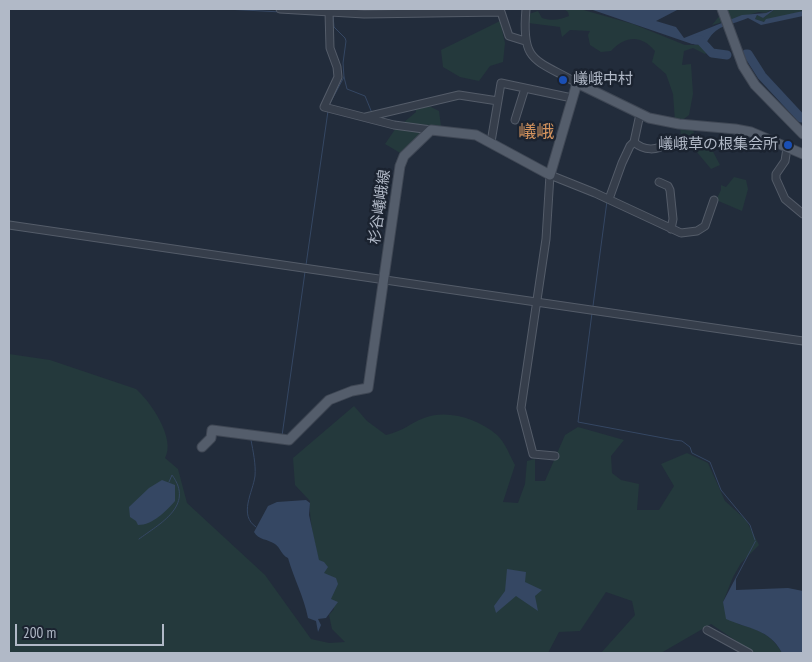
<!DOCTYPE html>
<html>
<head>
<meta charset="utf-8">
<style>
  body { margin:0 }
  #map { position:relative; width:812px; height:662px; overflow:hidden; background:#222c3b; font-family:"PT Sans Narrow",sans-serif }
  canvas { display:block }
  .frame { position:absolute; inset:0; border:10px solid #b1b9c7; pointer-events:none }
  .scale { position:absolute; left:15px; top:624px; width:149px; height:22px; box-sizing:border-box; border:2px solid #b1b9c7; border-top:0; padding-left:6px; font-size:15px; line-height:18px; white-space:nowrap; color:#b1b9c7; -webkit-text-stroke:4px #1b2330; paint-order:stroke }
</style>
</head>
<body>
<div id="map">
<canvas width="812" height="662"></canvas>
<div class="frame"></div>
<div class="scale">200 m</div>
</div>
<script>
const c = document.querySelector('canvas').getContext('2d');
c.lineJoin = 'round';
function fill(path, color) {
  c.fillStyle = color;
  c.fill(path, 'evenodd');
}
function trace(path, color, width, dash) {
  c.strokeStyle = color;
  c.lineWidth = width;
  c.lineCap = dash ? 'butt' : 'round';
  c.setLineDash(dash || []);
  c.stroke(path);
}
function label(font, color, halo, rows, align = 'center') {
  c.font = font + ' "PT Sans Narrow","Noto Sans JP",sans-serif';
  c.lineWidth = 5;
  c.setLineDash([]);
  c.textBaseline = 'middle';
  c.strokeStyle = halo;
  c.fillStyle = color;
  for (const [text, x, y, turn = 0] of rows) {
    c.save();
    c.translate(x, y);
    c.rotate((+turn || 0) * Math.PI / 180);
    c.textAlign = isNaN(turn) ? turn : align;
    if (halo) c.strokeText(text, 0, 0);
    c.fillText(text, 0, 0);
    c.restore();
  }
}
const green = new Path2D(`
  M564 9H580L633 24 685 45H709L712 50 705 54 693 48 684 51 682 65 691 64 693 94 689 115 680 122 675 121 673 94 666 74 652 62 655 51C641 34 625 36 611 51L601 52 590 45 588 35 590 31 570 30 562 37 560 27 528 23 529 14 538 11 542 18C551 21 560 20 569 16L568 12Z
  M725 9H772L766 13 759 12 712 25Z
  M775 9H803V11L764 22 755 19 757 15 763 18Z
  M500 21 505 43 503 62 490 66 479 81 460 77 443 67 441 50Z
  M427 105 439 111 441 126 403 123 416 112 415 107Z
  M680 127H692L696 139 708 142 720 165 711 169 696 151 682 148Z
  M396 128 425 132 402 154 385 144Z
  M734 177 746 180 748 189 742 211 716 200 721 190V185L726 187Z
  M9 354 50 360 136 389C151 402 176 439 165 458L178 469 187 503 265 575 311 639 329 643 345 642 332 629 329 615 334 609C324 581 308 529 310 501L295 485 293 458 354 406 367 421 386 435C404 431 410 423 424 418 448 409 478 419 497 435 505 442 510 456 515 465L503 502 518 503 525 484 527 461 535 459V481H545L565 435 578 427 624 440 611 456 612 473 621 480 639 484 637 510H659L674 486 661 464 687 453 708 463 725 501 746 520 759 545 741 563 733 577 723 602 738 624C758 629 772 635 782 653H754L711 624 661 653H601L635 615 632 601 606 592 580 631 559 632 548 653H9Z`);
const water = new Path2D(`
  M590 9H679L656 21 676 27 684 38 742 15 766 13 775 9 763 18 757 15 755 19 764 22 766 19 803 11V16L761 25 748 18C727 27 717 23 705 45L692 44Z
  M162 480 175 485V501C166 511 153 525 138 525L136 521 130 517 129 507 149 488Z
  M306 500 310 503 309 515 319 560 324 562 328 567 324 573 336 578 338 584 331 599 338 602 326 618 318 619 321 625 318 632 316 621 308 618C304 597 294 579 288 558 281 555 281 548 275 544 268 539 258 540 254 532L268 506 277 502Z
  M755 541H756L736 579V590L788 588 803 591V653H782C770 629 748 629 726 619L723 602Z
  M507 569 526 572 525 582 542 590 535 596 538 611 516 596 496 613 494 606 505 591Z`);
const stream = new Path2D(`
  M225 9 281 12
  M344 77 347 89 365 96 372 113
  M329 105 344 77 343 63 346 41 345 38 334 27 333 15
  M459 129 473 130
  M306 265 328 111
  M593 306 607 201
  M592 313 578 422 674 440 682 441 690 447 692 453 710 462 721 490 750 525 755 540
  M282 436 305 272
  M251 440C253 451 256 464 255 476 253 492 238 515 256 527
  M139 539C159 524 195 506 172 475L169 482`);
const river = new Path2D(`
  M696 40H700L712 53 727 55
  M746 54H748L762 76 801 118`);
const minor = new Path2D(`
  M280 9 364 14 501 12 509 36 525 41
  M526 9C521 63 535 59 577 83
  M329 12 330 48 337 67 338 77 324 107 394 125 431 130
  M366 117 459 95 498 101
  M515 120 525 88
  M491 142 501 83 572 98
  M634 142C644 151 657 151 667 143
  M787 148 785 161 776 174V179L785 199 803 214
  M659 182 668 186 670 190 673 219 671 229
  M609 199 622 163 630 146 634 142 640 114
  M9 225 803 341
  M555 456 533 454 521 408 546 239 550 175 595 193 681 233 697 231 705 226 714 200
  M707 630 749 653`);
const major = new Path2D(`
  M722 9 743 66 755 85 803 134
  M202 447 211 438 212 430 289 440 329 400 352 391 368 388 400 166 404 156 431 130 476 135 550 175 577 83 649 118 679 124 735 129 751 132 803 154`);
const markers = [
  [563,80,5,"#1a4fb4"],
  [788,145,5,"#1a4fb4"]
];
const poiNames = [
  ["嶬峨中村",573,80],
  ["嶬峨草の根集会所",778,145,"right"]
];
const streetNames = [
  ["杉谷嶬峨線",380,207,-82]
];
const quarterNames = [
  ["嶬峨",536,133]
];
fill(green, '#24393c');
fill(water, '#354763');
trace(stream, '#354763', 1);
trace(river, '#354763', 9);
trace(minor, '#545c69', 9);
trace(major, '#3f4754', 11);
trace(minor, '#363e4b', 7);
trace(major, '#545d6b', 9);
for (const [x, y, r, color] of markers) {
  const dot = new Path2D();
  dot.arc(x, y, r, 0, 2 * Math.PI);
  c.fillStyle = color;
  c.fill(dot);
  trace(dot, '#1b2330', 2);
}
label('15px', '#b1b9c7', '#1b2330', poiNames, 'left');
label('15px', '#b1b9c7', '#1b2330', streetNames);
label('18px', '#d5945e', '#1b2330', quarterNames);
</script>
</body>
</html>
